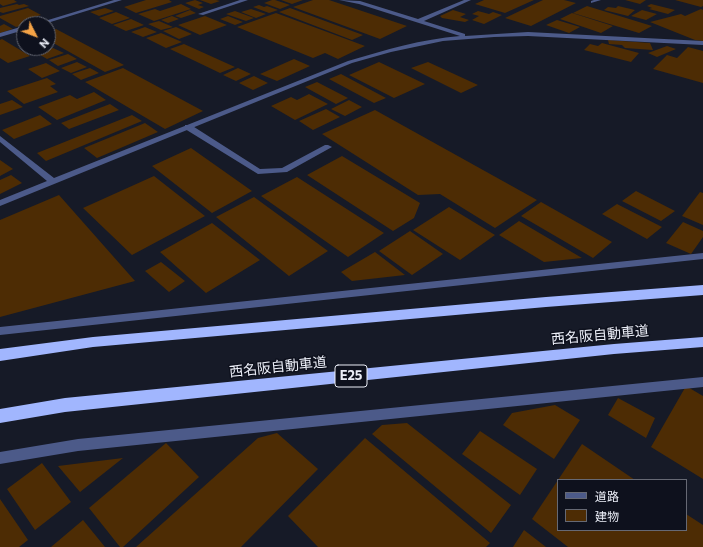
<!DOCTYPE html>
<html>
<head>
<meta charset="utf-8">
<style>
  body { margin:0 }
  #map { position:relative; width:703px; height:547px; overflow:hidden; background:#161a27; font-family:Commissioner,"Noto Sans JP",sans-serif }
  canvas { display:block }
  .legend { position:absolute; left:557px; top:479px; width:130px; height:52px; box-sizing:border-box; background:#0e111d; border:1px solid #666974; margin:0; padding:5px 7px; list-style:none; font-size:12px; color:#ebeef7 }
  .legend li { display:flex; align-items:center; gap:8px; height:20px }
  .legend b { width:20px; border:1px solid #666974 }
  .north { position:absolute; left:16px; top:16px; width:40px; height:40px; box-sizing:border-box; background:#0e111d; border:1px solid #666974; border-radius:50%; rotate:132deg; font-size:11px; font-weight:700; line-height:16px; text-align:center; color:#ebeef7 }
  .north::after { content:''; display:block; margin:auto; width:14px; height:18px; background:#f5a346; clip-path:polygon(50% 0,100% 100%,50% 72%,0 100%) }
</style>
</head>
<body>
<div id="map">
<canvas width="703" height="547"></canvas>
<ul class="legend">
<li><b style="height:5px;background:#4c5a89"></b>道路</li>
<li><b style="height:11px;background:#4d2c04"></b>建物</li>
</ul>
<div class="north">N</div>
</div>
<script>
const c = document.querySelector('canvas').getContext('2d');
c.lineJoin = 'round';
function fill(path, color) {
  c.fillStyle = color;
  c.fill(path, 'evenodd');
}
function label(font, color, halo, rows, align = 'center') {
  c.font = font + ' Commissioner,"Noto Sans JP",sans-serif';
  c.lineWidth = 3;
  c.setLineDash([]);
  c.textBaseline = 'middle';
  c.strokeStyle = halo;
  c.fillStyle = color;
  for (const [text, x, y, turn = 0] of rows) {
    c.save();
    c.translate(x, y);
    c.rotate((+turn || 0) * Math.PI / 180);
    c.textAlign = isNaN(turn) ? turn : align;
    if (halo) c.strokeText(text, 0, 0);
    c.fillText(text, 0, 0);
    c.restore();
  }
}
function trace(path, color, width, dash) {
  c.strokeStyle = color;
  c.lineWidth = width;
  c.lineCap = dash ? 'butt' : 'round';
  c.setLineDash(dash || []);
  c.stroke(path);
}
const building = new Path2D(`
  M0 0H14L17 2 3 6 0 4Z
  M146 0H169L172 2 136 13 124 7Z
  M195 0 203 3 198 5 204 7 199 9 185 3Z
  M200 0H216L220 1 211 4Z
  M272 0H275L290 5 280 9 264 3Z
  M281 0H303L292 4Z
  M313 0H329L407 26 380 39 293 7Z
  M484 0H534L505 13 475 4Z
  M543 0H564L576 3 531 26 505 18Z
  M625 0H646L640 4Z
  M675 0H703V6L701 7Z
  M17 4 19 5 24 4 29 6 3 13 0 12V8Z
  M181 4 191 9 154 21 138 14 155 9 160 11Z
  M651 4 675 10 668 14 649 9 652 8 647 6Z
  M259 5 264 7 267 6 278 10 269 13 253 7Z
  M587 6 652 26 639 33 573 13Z
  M618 6 635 10 628 16 604 10 608 7 616 8Z
  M28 8 41 15 23 20 29 23 16 27 0 18V16Z
  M105 8 114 11 99 16 90 12Z
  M290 8 363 35 352 40 279 12Z
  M251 9 266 14 256 18 241 12Z
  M701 9 703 10V41L695 40 650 22 681 14 685 16Z
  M190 10 196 13 181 18 175 16Z
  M453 10 466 14 460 17 469 20 465 22 442 18 440 16Z
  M642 10 657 14 646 20 631 16Z
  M235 11 254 18 246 21 226 14Z
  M478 11 489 14 493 12 502 15 484 24 472 20 479 16 472 14Z
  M116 12 130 18 112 24 99 18Z
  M276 13 365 46 338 59 325 53 313 58 237 27Z
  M572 13 613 26 601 33 560 19Z
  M172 16 179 19 168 23 161 20Z
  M205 16 227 25 200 35 178 25Z
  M228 16 243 22 235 25 220 19Z
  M131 19 144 25 126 31 113 25Z
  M557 20 580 27 569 33 546 25Z
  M159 21 173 27 161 30 148 24Z
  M4 24 13 29 0 33V26Z
  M145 27 157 32 143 37 131 32Z
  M176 27 192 34 179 39 163 31Z
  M56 29 124 65 105 72 48 40V32Z
  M161 33 182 42 166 48 146 38Z
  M2 39 30 56 8 63 0 58V40Z
  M608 40 650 43 653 50 625 48 622 45 609 44Z
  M602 43 639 53 631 62 584 50 590 44 598 46Z
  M184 44 235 67 220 73 170 49Z
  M667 46 676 49 657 57 648 53Z
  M688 47 703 51V83L653 69 667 55 677 58Z
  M27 48H47L33 53Z
  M53 48 64 53 47 59 37 53Z
  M68 54 77 59 58 66 49 60Z
  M294 59 310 66 277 81 260 74Z
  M77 62 87 67 71 73 61 68Z
  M379 62 425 84 394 98 349 75Z
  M428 62 478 85 461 93 411 68Z
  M46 63 60 71 42 78 28 69Z
  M90 68 99 73 81 80 72 74Z
  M123 68 203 111 165 129 85 82Z
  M238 68 251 74 236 81 223 75Z
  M341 74 386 98 374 103 329 79Z
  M254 76 268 83 253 90 239 83Z
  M47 78 56 84 50 86 58 92 24 104 7 91Z
  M317 82 348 98 336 104 305 87Z
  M94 92 106 100 57 120 38 107 70 95 77 99Z
  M309 94 328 104 295 120 271 106 291 97 297 100Z
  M12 100 23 107 0 115V104Z
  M349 100 362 107 345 116 331 109Z
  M110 104 119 110 69 129 61 123Z
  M326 109 340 117 313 130 299 121Z
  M375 110 537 200 495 228 440 194 418 195 322 134Z
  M40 115 52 124 14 139 2 130Z
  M132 115 142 121 46 161 37 153Z
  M145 123 158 132 97 158 84 148Z
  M191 148 252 191 212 213 152 166Z
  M342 156 420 203 414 218 393 231 307 175Z
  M0 160 13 169 0 176Z
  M11 175 22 183 0 194V180Z
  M154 176 205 216 132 255 83 208Z
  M297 177 384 233 348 257 261 196Z
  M636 191 675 211 661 221 622 201Z
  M700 192 703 193V225L682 216Z
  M59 195 135 281 0 317V220Z
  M254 197 328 251 289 276 216 217Z
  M541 202 612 242 593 258 521 216Z
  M617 204 662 227 647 239 602 214Z
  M449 207 495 235 460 260 413 230Z
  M519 221 582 258 544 262 499 235Z
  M683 222 703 231V237L691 254 666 243Z
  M212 223 260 260 206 293 160 252Z
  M410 231 443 254 412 275 379 251Z
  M375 252 405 275 352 281 341 272Z
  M161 262 185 281 169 292 145 271Z
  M686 386 703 396V479L651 447Z
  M618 398 655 418 646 438 608 415Z
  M555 405 580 420 554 459 503 425 512 413Z
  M407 423 511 505 491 533 372 434 382 425Z
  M480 431 537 469 520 495 462 454Z
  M277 433 318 469 241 547H136L258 438Z
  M365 438 490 543 486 547H318L288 516Z
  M166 443 199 477 123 547H120L89 508Z
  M582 444 635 480H558Z
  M123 458 80 492 58 466Z
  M42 463 71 502 35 530 7 489Z
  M558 480V530H686V514L703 525V547H568L532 519Z
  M0 499 28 540 19 547H0Z
  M83 520 105 547H51Z
  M524 530 546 547H513Z`);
const lane = new Path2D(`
  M594 0H601L591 3V1Z
  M185 125H191L260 169 282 168 325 145H328L332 147 287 172 258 174 185 129Z`);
const street = new Path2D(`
  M114 0H122L44 24H35Z
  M240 0H248L203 15 198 14Z
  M339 0 360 1 418 19 464 0H471L424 21 465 34V36L528 32 703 41V45L528 36 494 37 443 41 391 52 352 63 0 206V200L47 181 0 142V136L54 178 348 61C385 50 422 39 460 36L359 4Z
  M24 26V30L0 37V33Z
  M703 253V259L0 335V327Z
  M703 377V387L78 451 0 464V452L78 439Z`);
const highway = new Path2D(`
  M703 285V295L546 307 93 347 0 361V349L93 337 546 297Z
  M703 337V347L614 354 65 412 0 423V409L65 398 614 344Z`);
const shields = [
  [351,376,32]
];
const shieldNames = [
  ["E25",351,376]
];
const streetNames = [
  ["西名阪自動車道",600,335,-5],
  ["西名阪自動車道",278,367,-6]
];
fill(building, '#4d2c04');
fill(lane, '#4c5a89');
fill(street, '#4c5a89');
fill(highway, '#a1b6fe');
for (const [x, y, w] of shields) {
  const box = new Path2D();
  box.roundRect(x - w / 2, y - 11, w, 22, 3);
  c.fillStyle = '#0e111d';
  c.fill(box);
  trace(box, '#ebeef7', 1);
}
label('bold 13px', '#ebeef7', null, shieldNames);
label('14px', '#ebeef7', '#0e111d', streetNames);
</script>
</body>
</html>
